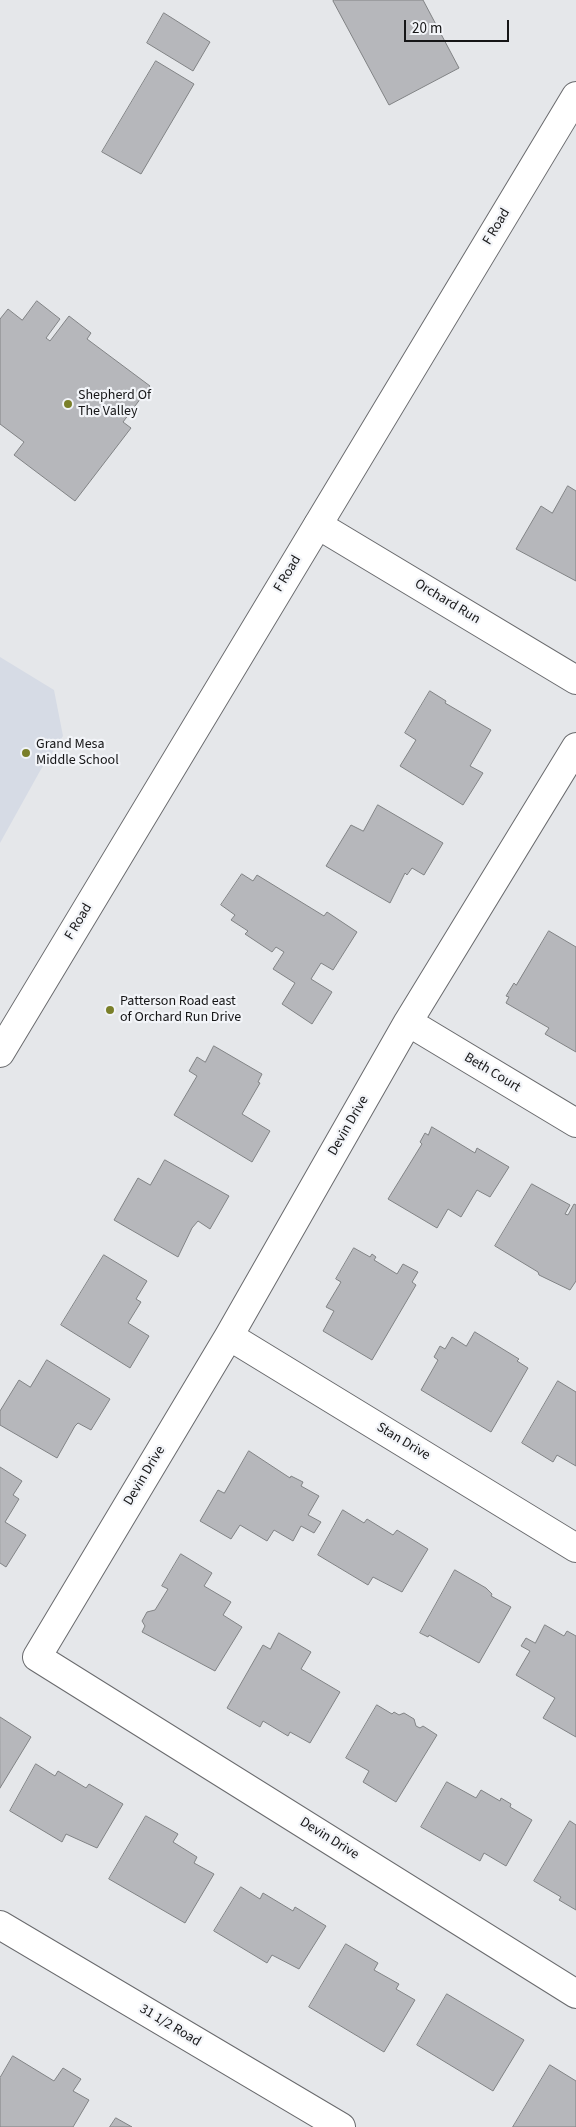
<!DOCTYPE html>
<html>
<head>
<meta charset="utf-8">
<style>
  body { margin:0 }
  #map { position:relative; width:576px; height:2127px; overflow:hidden; background:#e5e7ea; font-family:"Source Sans 3",sans-serif }
  canvas { display:block }
  .scale { position:absolute; left:404px; top:20px; width:105px; height:22px; box-sizing:border-box; border:2px solid #161617; border-top:0; padding-left:6px; font-size:15px; line-height:18px; white-space:nowrap; color:#161617; -webkit-text-stroke:4px #f2f4f8; paint-order:stroke }
</style>
</head>
<body>
<div id="map">
<canvas width="576" height="2127"></canvas>
<div class="scale">20 m</div>
</div>
<script>
const c = document.querySelector('canvas').getContext('2d');
c.lineJoin = 'round';
function fill(path, color) {
  c.fillStyle = color;
  c.fill(path, 'evenodd');
}
function trace(path, color, width, dash) {
  c.strokeStyle = color;
  c.lineWidth = width;
  c.lineCap = dash ? 'butt' : 'round';
  c.setLineDash(dash || []);
  c.stroke(path);
}
function label(font, color, halo, rows, align = 'center') {
  c.font = font + ' "Source Sans 3",sans-serif';
  c.lineWidth = 4.5;
  c.setLineDash([]);
  c.textBaseline = 'middle';
  c.strokeStyle = halo;
  c.fillStyle = color;
  for (const [text, x, y, turn = 0] of rows) {
    c.save();
    c.translate(x, y);
    c.rotate((+turn || 0) * Math.PI / 180);
    c.textAlign = isNaN(turn) ? turn : align;
    if (halo) c.strokeText(text, 0, 0);
    c.fillText(text, 0, 0);
    c.restore();
  }
}
const built = new Path2D(`
  M0 657 54 690 63 736 40 771 0 843Z`);
const building = new Path2D(`
  M335 0H423L459 68 389 105 333 1Z
  M164 13 210 42 193 71 147 43Z
  M156 61 194 84 141 174 102 152Z
  M37 301 60 319 46 338 50 341 69 316 91 333 87 339 150 386 123 422 131 428 75 501 14 455 24 442 0 424V319L8 309 22 320Z
  M568 486 576 491V581L516 549 541 506 552 513Z
  M430 691 446 701 445 703 491 730 470 766 483 773 463 805 400 766 416 740 405 733Z
  M378 805 443 843 424 875 412 868 407 875 405 873 390 903 326 866 351 825 363 831Z
  M242 874 253 881 257 875 324 916 327 912 357 932 333 970 321 963 311 979 332 992 312 1024 282 1004 295 983 273 969 284 952 276 947 272 952 245 934 248 931 231 920 235 915 221 905Z
  M549 931 576 947V1052L545 1034 549 1028 506 1003 509 997 506 996 514 983 516 985Z
  M214 1046 262 1074 258 1082 260 1083 242 1114 270 1131 252 1162 174 1115 197 1076 189 1071 197 1057 205 1062Z
  M432 1127 475 1153 477 1148 509 1167 490 1197 477 1190 461 1217 448 1209 437 1228 388 1199 422 1144 420 1142 425 1133 428 1135Z
  M165 1160 229 1196 210 1229 198 1221 192 1228 178 1257 114 1220 138 1178 150 1185Z
  M532 1184 570 1205 565 1214 568 1215 574 1204 576 1205V1281L570 1290 539 1275 538 1272 495 1246Z
  M354 1248 370 1257 372 1254 376 1257 374 1260 397 1274 403 1264 418 1272 412 1282 416 1285 372 1360 323 1331 334 1311 326 1307 341 1282 336 1279Z
  M104 1255 147 1281 136 1299 141 1302 128 1323 149 1336 130 1368 61 1325Z
  M475 1332 519 1359 517 1361 528 1368 491 1432 421 1390 438 1360 434 1357 440 1346 445 1349 452 1337 466 1346Z
  M47 1360 110 1399 91 1430 78 1423 75 1426 57 1458 0 1425V1411L19 1380 30 1387Z
  M558 1381 576 1392V1466L557 1455 553 1462 522 1443Z
  M249 1451 290 1478 291 1476 303 1482 301 1486 319 1496 308 1515 321 1522 314 1533 301 1526 293 1541 274 1530 267 1541 240 1525 231 1539 200 1521 218 1490 224 1493Z
  M0 1467 22 1481 13 1495 19 1499 5 1522 26 1535 6 1567 0 1563Z
  M343 1510 364 1523 367 1519 393 1535 397 1530 428 1549 402 1592 373 1577 368 1585 318 1555Z
  M181 1554 212 1573 204 1586 231 1602 223 1615 242 1627 215 1671 142 1632 145 1626 142 1621 147 1612 155 1610 168 1589 162 1586Z
  M455 1570 486 1588 492 1594 491 1596 511 1607 479 1663 429 1635 428 1637 420 1633Z
  M545 1625 564 1636 567 1631 576 1636V1737L543 1718 555 1698 516 1675 530 1651 521 1646 526 1638 535 1643Z
  M279 1633 311 1652 301 1669 340 1692 310 1743 290 1732 288 1736 263 1721 260 1727 227 1708 263 1645 270 1649Z
  M377 1705 392 1714 394 1712 399 1715 404 1713 414 1719 416 1726 420 1728 423 1726 437 1735 396 1802 363 1782 369 1771 346 1758Z
  M0 1717 31 1737 0 1788Z
  M36 1764 55 1776 58 1771 86 1788 89 1784 123 1804 97 1848 66 1834 62 1842 10 1811Z
  M447 1782 476 1798 481 1790 500 1801 501 1798 511 1804 510 1807 532 1820 506 1866 484 1853 480 1861 421 1827Z
  M146 1816 178 1834 173 1842 197 1857 194 1863 214 1874 185 1923 109 1879Z
  M570 1821 576 1825V1910L559 1900 561 1897 534 1881Z
  M241 1887 260 1899 263 1893 293 1911 295 1907 326 1926 299 1969 272 1955 267 1963 214 1931Z
  M346 1944 378 1963 374 1970 399 1984 396 1989 415 2000 384 2052 309 2007Z
  M447 1994 524 2040 493 2091 417 2045Z
  M13 2056 54 2081 63 2068 81 2079 73 2091 89 2100 73 2127H0V2078Z
  M550 2065 576 2081V2127H513Z
  M116 2118 132 2127H110Z`);
const minor = new Path2D(`
  M318 525 576 680
  M576 747 408 1022 229 1336 37 1657 576 1994
  M408 1022 576 1123
  M229 1336 576 1548
  M0 1925 341 2127`);
const major = new Path2D(`
  M0 1053 576 96`);
const markers = [
  [68,404,5,"#7a7f29"],
  [26,753,5,"#7a7f29"],
  [110,1010,5,"#7a7f29"]
];
const streetNames = [
  ["F Road",497,227,-59],
  ["F Road",288,574,-59],
  ["Orchard Run",447,602,31],
  ["F Road",79,922,-59],
  ["Beth Court",492,1073,31],
  ["Devin Drive",349,1126,-60],
  ["Stan Drive",403,1442,31],
  ["Devin Drive",145,1476,-59],
  ["Devin Drive",329,1839,32],
  ["31 1/2 Road",170,2026,31]
];
const poiNames = [
  ["Shepherd Of",78,396],
  ["The Valley",78,412],
  ["Grand Mesa",36,745],
  ["Middle School",36,761],
  ["Patterson Road east",120,1002],
  ["of Orchard Run Drive",120,1018]
];
fill(built, '#d6dbe5');
fill(building, '#b6b7bb');
trace(building, '#818385', 1);
trace(minor, '#696a6d', 30);
trace(major, '#696a6d', 30);
trace(minor, '#fff', 28);
trace(major, '#fff', 28);
for (const [x, y, r, color] of markers) {
  const dot = new Path2D();
  dot.arc(x, y, r, 0, 2 * Math.PI);
  c.fillStyle = color;
  c.fill(dot);
  trace(dot, '#f2f4f8', 2);
}
label('14px', '#161617', '#f2f4f8', streetNames);
label('14px', '#161617', '#f2f4f8', poiNames, 'left');
</script>
</body>
</html>
